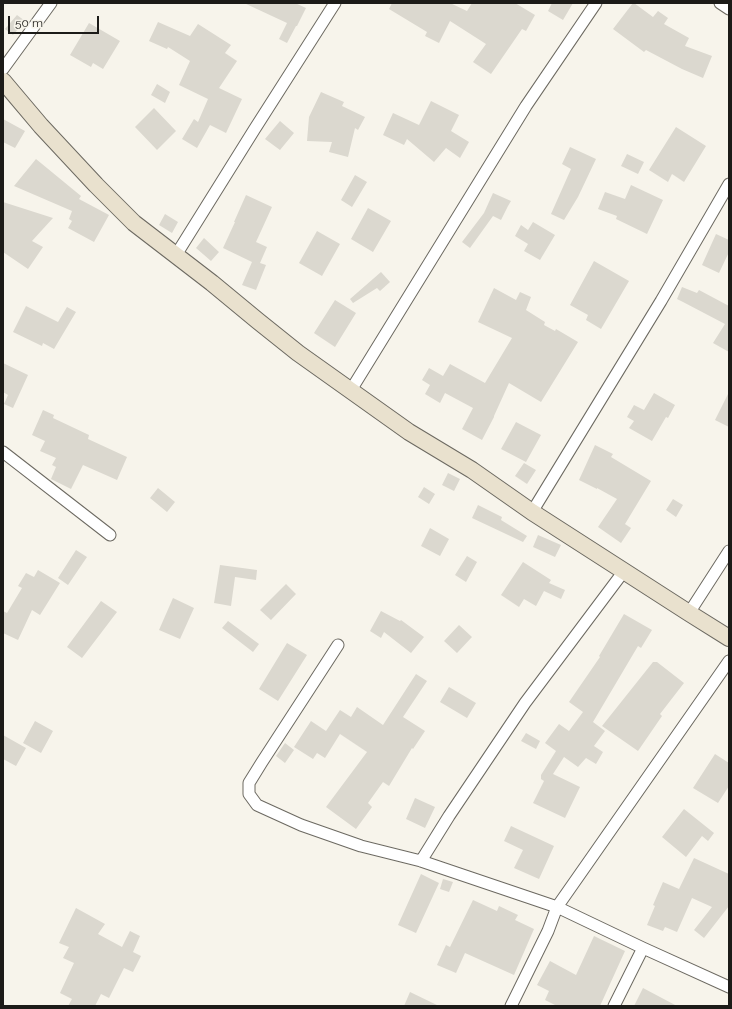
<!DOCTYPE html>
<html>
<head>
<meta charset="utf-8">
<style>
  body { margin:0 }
  #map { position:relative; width:732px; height:1009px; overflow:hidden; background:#f7f4eb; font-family:Raleway,sans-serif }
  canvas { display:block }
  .frame { position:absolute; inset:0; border:4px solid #1c1b18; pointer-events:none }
  .scale { position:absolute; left:8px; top:16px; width:91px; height:18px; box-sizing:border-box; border:2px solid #1c1b18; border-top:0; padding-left:5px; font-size:12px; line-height:14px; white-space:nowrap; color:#1c1b18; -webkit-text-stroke:3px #f7f4eb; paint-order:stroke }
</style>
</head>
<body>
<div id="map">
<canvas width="732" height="1009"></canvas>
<div class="frame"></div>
<div class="scale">50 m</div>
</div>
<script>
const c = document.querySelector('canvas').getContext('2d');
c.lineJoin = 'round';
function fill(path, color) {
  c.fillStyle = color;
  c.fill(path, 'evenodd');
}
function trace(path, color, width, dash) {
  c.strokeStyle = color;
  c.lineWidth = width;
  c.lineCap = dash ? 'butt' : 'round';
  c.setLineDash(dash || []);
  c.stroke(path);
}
const building = new Path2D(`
  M244 3H295L306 8 297 26H296L287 43 279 39 287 23Z
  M392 3H450L467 11 472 3H515L535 15 526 31 522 29 491 74 473 62 486 44 450 21 439 43 425 36 427 32 389 9Z
  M552 3H573L563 20 548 11Z
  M633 3H634L653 17 658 11 668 18 664 24 689 38 685 46 712 56 703 78 682 69 646 50 644 52 613 29Z
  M17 15 25 21 13 35 5 29Z
  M158 22 190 36 198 24 231 45 225 53 237 61 219 88 242 99 226 133 210 125 197 148 182 139 194 119 198 122 208 99 179 85 190 61 168 47 167 49 149 41Z
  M89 23 120 41 103 69 93 63 91 67 70 55Z
  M157 84 170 92 165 103 151 95Z
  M321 92 344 102 342 106 365 117 358 130 355 128 348 157 329 152 332 142 307 141 309 117Z
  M431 101 459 115 451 131 469 142 460 158 446 148 434 162 407 139 404 145 383 135 393 113 419 125Z
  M154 108 176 131 157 150 135 127Z
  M3 119 25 131 15 148 3 142Z
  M280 121 294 133 280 150 265 139Z
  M676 127 706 146 684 182 672 174 668 182 649 170Z
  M570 147 596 159 578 197 564 220 551 214 571 169 562 164Z
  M627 154 644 162 638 174 621 166Z
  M36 159 81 196 79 199 109 215 94 242 68 228 72 221 69 219 72 211 14 186Z
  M355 175 367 182 352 207 341 200Z
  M631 185 663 200 647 234 616 219 617 216 598 209 605 192 625 199Z
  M493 193 511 201 508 206 501 220 493 216 470 248 462 242 484 213Z
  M246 195 272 207 256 242 267 247 260 263 266 265 256 290 242 285 252 262 223 248 235 222H234Z
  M3 202 53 218 32 241 43 247 28 269 3 252Z
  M368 208 391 221 373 252 351 239Z
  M165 214 178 222 172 233 159 225Z
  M533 222 555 235 540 260 524 251 528 244 515 236 521 225 528 230Z
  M317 231 340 244 322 276 299 263Z
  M716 234 729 240V252L719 273 702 265Z
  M204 238 219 252 211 261 196 248Z
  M594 261 629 281 601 329 586 320 588 315 570 305Z
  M381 272 390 282 380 291 377 288 353 303 350 299Z
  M682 287 697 293 699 290 729 306V352L713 343 725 324 683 302 677 299Z
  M494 288 516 300 520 292 531 297 526 310 545 322 544 325 555 331 556 329 578 342 541 402 509 383 494 416V417L482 440 462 429 473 408 445 393 440 403 425 394 430 385 422 380 429 368 443 376 450 364 485 383 512 338 478 322Z
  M335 300 356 313 335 347 314 333Z
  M26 306 58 322 67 307 76 312 54 349 43 343 42 346 13 332Z
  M3 363 28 375 13 408 4 404 8 395 3 392Z
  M729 392V427L715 420Z
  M654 393 675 405 668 418 666 417 652 441 629 428 634 421 627 417 634 405 644 410Z
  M43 410 54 415 53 418 89 435 88 439 127 457 117 480 83 465 71 489 51 479 56 467 52 465 56 458 40 451 45 441 32 435Z
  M516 422 541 435 526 462 501 449Z
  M595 445 613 454 611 457 651 481 625 524 631 528 621 543 598 527 617 499 597 488V489L579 480Z
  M524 463 536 470 527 484 515 476Z
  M448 473 460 479 454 491 442 485Z
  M424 487 435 494 429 504 418 497Z
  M158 488 175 502 167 512 150 498Z
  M673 499 683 505 676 517 666 510Z
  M478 505 502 517 501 520 527 536 523 542 472 518Z
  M430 528 449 539 440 556 421 546Z
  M538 535 561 545 555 557 533 547Z
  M76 550 87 557 68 585 58 578Z
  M467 556 477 562 466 582 455 575Z
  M523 562 551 580 549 583 565 590 561 599 544 591 536 606 524 599 519 607 501 595Z
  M220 565 257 570 256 580 235 577 231 606 214 603Z
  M38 570 60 583 40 615 32 610 18 640 3 633V611L7 613 22 588 18 586 26 573 34 577Z
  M286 584 296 594 271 620 260 610Z
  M173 598 194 608 180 639 159 630Z
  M101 601 117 612 82 658 67 647Z
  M381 611 400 621 401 620 424 637 411 653 384 632 381 638 370 631Z
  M624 614 652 630 641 648 638 646 593 722 605 731 594 746 603 752 596 764 586 758 578 767 564 757 553 774 580 787 565 818 533 803 544 781 541 779V775L556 751 545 743 559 724 569 731 583 712 569 702 600 657 599 656Z
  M228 621 259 644 253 652 222 628Z
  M459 625 472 637 457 653 444 641Z
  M287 643 307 655 278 701 259 689Z
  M653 662H657L684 683 660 714 662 716 638 751 602 726Z
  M416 674 427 681 403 717 425 731 413 749 412 748 389 786 383 782 368 803 372 807 356 829 326 807 367 752 340 734 325 758 317 753 313 759 294 747 311 721 326 731 340 710 351 717 357 707 383 725Z
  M449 687 476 703 467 718 440 702Z
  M35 721 53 731 41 753 23 743Z
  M526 733 540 741 536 749 521 741Z
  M3 735 26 748 16 766 3 759Z
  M285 743 294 750 285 763 276 756Z
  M715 754 729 763V786L718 803 693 788Z
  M415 798 435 807 425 828 406 819Z
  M684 809 714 833 708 841 702 836 686 857 662 837Z
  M511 826 554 846 539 879 514 868 523 850 504 841Z
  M694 858 729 874V906L704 938 694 930 712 907 692 898 677 932 665 927 663 931 647 925 655 906 653 905 663 882 679 889Z
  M421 874 439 883 416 933 398 925Z
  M443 879 453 882 449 892 440 889Z
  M473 900 497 911 499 906 518 915 515 920 534 929 514 975 465 953 456 973 437 965 446 945 450 947Z
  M76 908 105 924 98 934 122 947 130 931 140 936 133 952 141 956 133 972 124 968 109 998 101 994 95 1006H68L72 999 60 993 74 963 63 958 69 947 59 943Z
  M594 936 625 951 600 1006H557L545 1000 549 991 537 985 550 961 576 975Z
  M643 988 677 1006H634Z
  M410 992 439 1006H404Z`);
const street = new Path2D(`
  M720 3 729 9
  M3 69 51 3
  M176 255 254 130 335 3
  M351 390 526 106 596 3
  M3 452 110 535
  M532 512 661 301 729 184
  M689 613 729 551
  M338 645 262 762 249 783V794L257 805 301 825 361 846 421 861 557 907 643 948 729 987
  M421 861 449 816 525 703 624 571
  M511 1006 548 931 557 907 729 661
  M614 1006 643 948`);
const secondary = new Path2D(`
  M3 81 41 126 96 185 134 223 212 283 258 321 298 353 409 432 472 470 532 512 689 613 729 638`);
fill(building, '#dbd8cf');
trace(street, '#6c6961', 13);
trace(secondary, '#6c6961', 18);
trace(street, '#fff', 11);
trace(secondary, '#e9e1ce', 16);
</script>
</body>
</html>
